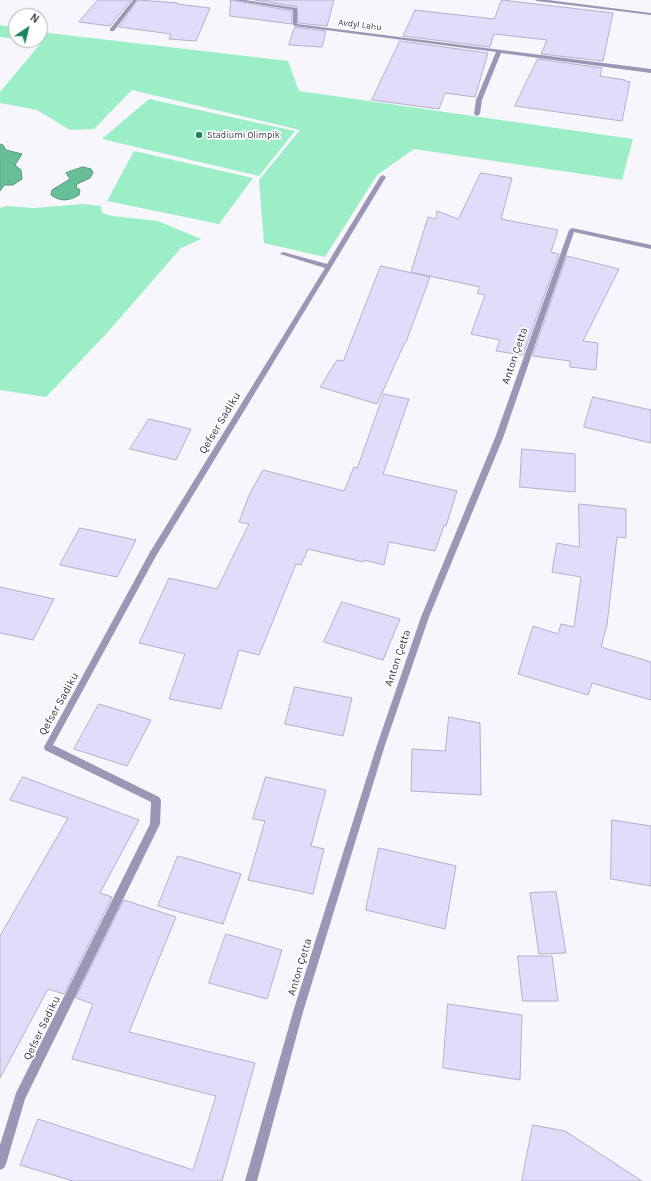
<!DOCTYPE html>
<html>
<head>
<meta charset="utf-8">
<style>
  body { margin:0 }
  #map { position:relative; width:651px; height:1181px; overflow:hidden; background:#f7f6fc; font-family:Karla,sans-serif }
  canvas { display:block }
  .north { position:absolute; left:8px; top:8px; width:40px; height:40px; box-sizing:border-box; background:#fff; border:1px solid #b0afb4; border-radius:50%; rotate:35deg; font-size:11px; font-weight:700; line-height:16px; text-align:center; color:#3a3844 }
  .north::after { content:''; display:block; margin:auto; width:14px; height:18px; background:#1e845e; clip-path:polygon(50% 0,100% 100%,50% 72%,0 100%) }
</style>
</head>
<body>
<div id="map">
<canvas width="651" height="1181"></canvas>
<div class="north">N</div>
</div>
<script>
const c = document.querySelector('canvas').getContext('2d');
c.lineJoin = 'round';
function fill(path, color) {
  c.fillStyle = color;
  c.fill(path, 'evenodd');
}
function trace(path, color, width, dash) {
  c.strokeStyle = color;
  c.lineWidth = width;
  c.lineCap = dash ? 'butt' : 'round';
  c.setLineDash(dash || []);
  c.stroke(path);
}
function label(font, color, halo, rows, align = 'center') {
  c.font = font + ' Karla,sans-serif';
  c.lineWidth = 3.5;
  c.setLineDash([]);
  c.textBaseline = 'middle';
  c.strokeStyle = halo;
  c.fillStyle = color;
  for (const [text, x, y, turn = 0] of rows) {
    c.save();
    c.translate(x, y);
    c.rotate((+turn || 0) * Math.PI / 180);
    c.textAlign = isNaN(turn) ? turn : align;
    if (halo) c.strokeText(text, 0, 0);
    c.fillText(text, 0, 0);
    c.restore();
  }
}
const green = new Path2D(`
  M0 25 16 28V39L0 37Z
  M40 32 288 61 299 91 633 139 622 180 414 149 377 175 325 257 264 243 259 180 300 130 132 90 94 129 70 130 37 110 0 103V92L41 43 20 40H40Z
  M149 99 295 131 259 176 102 139Z
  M134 151 253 178 219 224 107 201Z
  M83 204 101 206 102 213 112 216 158 221 201 239 181 248 107 333 46 397 0 390V208L6 206 34 208Z`);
const water = new Path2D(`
  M0 144 3 145 6 150 22 154 15 165 21 170 22 179 13 185H4L0 191Z
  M83 167 91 169 93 173 90 178 77 184 76 187 80 190 79 195C69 201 61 202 51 195L52 190 70 179 66 173Z`);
const building = new Path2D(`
  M98 0H131L110 26 79 22Z
  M138 0 178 3 177 4 210 8 196 41 169 39 171 34 119 27Z
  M231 0 292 11V24L230 16Z
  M255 0H334L327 26 298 23 297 7Z
  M502 0 613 13 603 61 541 54 547 40 494 34 490 47 403 36 415 10 494 19Z
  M295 27 326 31 322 47 289 45Z
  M400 41 488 53 475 97 445 93 439 109 372 100Z
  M538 59 602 68 600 76 625 80V81L630 82 622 121 515 106Z
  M481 173 512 178 501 219 558 230 551 252 559 254 523 355 496 351 500 340 471 334 485 295 477 293 480 287 411 272 428 217 436 219 437 211 458 219Z
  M567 256 619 269 583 341 598 343 596 370 570 367V361L533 356Z
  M381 266 430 277 406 342H405L377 404 320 387 337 360 343 361Z
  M384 394 409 399 383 474 457 491 446 526H444L435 551 389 542 384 565 364 560 363 562 308 549 301 565 296 564 259 655 239 650 221 709 169 699 185 654 139 643 169 578 217 589 249 524 239 522 249 495 263 470 344 491 354 467 357 468Z
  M593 397 651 410V443L584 427Z
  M149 419 191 429 176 460 130 449Z
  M522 449 575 454V492L520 487Z
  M579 504 626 509V538L617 537 607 625 601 647 651 662V700L592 683 588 695 518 674 533 626 558 634 561 624 574 627 581 577 552 572 557 543 579 547Z
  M80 528 136 540 117 577 60 565Z
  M0 587 54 599 33 640 0 633Z
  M342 602 400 619 383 660 324 642Z
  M295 687 352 698 343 736 285 724Z
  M99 704 151 720 127 766 74 749Z
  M449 717 480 723 481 795 411 791 412 749 445 751Z
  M23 777 139 820 100 893 112 897 64 994 48 989 0 1078V936L68 818 10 800Z
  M266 777 326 790 311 846 324 849 313 894 248 880 265 821 253 819Z
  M612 820 651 826V886L611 879Z
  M379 848 456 866 445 929 366 910Z
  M178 856 241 874 223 924 158 906Z
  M556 892 566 953 539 954 530 893Z
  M124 900 176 917 129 1032 255 1063 222 1181H73L20 1165 38 1119 193 1170 216 1096 72 1059 93 1004 76 998Z
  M226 934 282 950 267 999 209 983Z
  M518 956H552L558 1001H523Z
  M448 1004 522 1015 520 1080 443 1068Z
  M533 1125 565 1131 642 1181H522Z`);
const minor = new Path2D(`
  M133 0H137L114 31H110V29Z
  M234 0H245L297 8V24L651 69V73L501 53 482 100 480 114 477 116 474 114 476 100 496 52 295 26 293 25V10Z
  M535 0H548L651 13V15L537 1Z
  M383 175 386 177 156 556 53 745 159 797 161 800 160 824 25 1099 6 1164 4 1168 0 1170V1145L16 1093 150 824 151 802 45 750 44 747 150 552 325 268 280 254 283 252 327 264 380 177Z
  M572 228 651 245V249L574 232 503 438 429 617 385 745 303 1012 257 1181H245L293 1012 377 745 421 617 495 438 569 230Z`);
const markers = [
  [199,135,4,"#1e845e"]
];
const farStreetnames = [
  ["Avdyl Lahu",360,25,7]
];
const farPoinames = [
  ["Stadiumi Olimpik",207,135]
];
const streetNames = [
  ["Anton Çetta",515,356,-71],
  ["Qefser Sadiku",220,423,-59],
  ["Anton Çetta",398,658,-71],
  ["Qefser Sadiku",59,704,-61],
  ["Anton Çetta",300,967,-73],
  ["Qefser Sadiku",42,1028,-64]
];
fill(green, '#9beec6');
fill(water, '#66bf97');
trace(water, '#59967e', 1);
fill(building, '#e2dbfa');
trace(building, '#b4aecb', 1);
fill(minor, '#9c95b5');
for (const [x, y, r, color] of markers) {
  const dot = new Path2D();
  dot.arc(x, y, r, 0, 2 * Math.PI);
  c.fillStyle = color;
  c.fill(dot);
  trace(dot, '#fff', 1.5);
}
label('9px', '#3a3844', '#fff', farStreetnames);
label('9px', '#3a3844', '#fff', farPoinames, 'left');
label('11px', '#3a3844', '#fff', streetNames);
</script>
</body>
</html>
